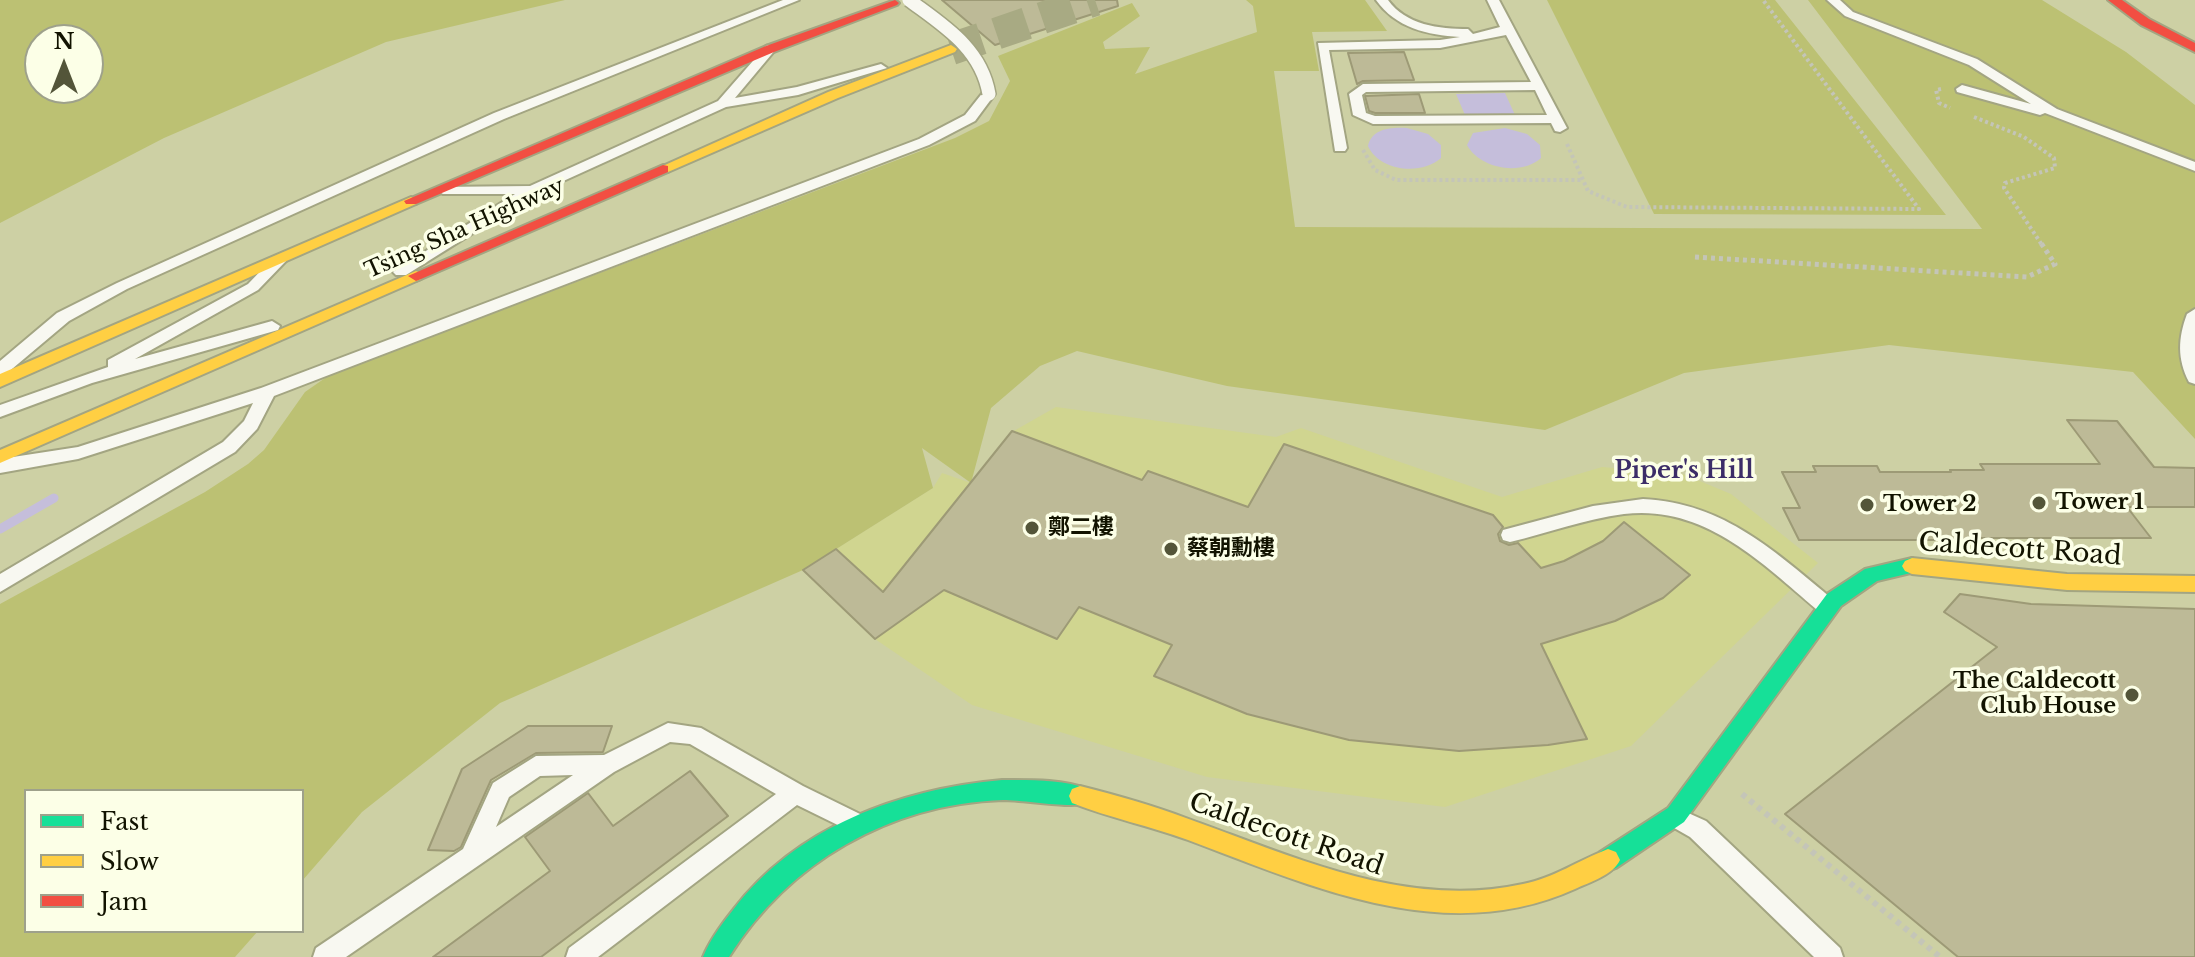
<!DOCTYPE html>
<html>
<head>
<meta charset="utf-8">
<style>
  body { margin:0 }
  #map { position:relative; width:2195px; height:957px; overflow:hidden; background:#cdd0a4; font-family:"Libre Baskerville",serif }
  canvas { display:block }
  .legend { position:absolute; left:24px; top:789px; width:280px; height:144px; box-sizing:border-box; background:#fcffe7; border:2px solid #9ea18b; margin:0; padding:10px 14px; list-style:none; font-size:24px; color:#121300 }
  .legend li { display:flex; align-items:center; gap:16px; height:40px }
  .legend b { width:40px; border:2px solid #9ea18b }
  .north { position:absolute; left:24px; top:24px; width:80px; height:80px; box-sizing:border-box; background:#fcffe7; border:2px solid #9ea18b; border-radius:50%; rotate:0deg; font-size:22px; font-weight:700; line-height:32px; text-align:center; color:#121300 }
  .north::after { content:''; display:block; margin:auto; width:28px; height:36px; background:#535539; clip-path:polygon(50% 0,100% 100%,50% 72%,0 100%) }
</style>
</head>
<body>
<div id="map">
<canvas width="2195" height="957"></canvas>
<ul class="legend">
<li><b style="height:10px;background:#16e098"></b>Fast</li>
<li><b style="height:10px;background:#ffcf43"></b>Slow</li>
<li><b style="height:10px;background:#f24e42"></b>Jam</li>
</ul>
<div class="north">N</div>
</div>
<script>
const c = document.querySelector('canvas').getContext('2d');
c.lineJoin = 'round';
function fill(path, color) {
  c.fillStyle = color;
  c.fill(path, 'evenodd');
}
function trace(path, color, width, dash) {
  c.strokeStyle = color;
  c.lineWidth = width;
  c.lineCap = dash ? 'butt' : 'round';
  c.setLineDash(dash || []);
  c.stroke(path);
}
function label(font, color, halo, rows, align = 'center') {
  c.font = font + ' "Libre Baskerville","Noto Sans TC",serif';
  c.lineWidth = 7;
  c.setLineDash([]);
  c.textBaseline = 'middle';
  c.strokeStyle = halo;
  c.fillStyle = color;
  for (const [text, x, y, turn = 0] of rows) {
    c.save();
    c.translate(x, y);
    c.rotate((+turn || 0) * Math.PI / 180);
    c.textAlign = isNaN(turn) ? turn : align;
    if (halo) c.strokeText(text, 0, 0);
    c.fillText(text, 0, 0);
    c.restore();
  }
}
const built = new Path2D(`
  M1056 407 1276 437 1301 428 1502 497 1602 467 1683 474 1731 494 1818 563 1631 746 1445 807 1207 777 972 705 875 639 803 570 933 488 942 473 971 483 1012 432Z`);
const green = new Path2D(`
  M0 0H565L386 42 164 138 0 223ZM40 40H88V88H40Z
  M1246 0H1365L1387 31 1312 32 1319 71H1274L1295 227 1982 229 1808 0H2042L2126 52 2195 105V439L2133 372 1889 345 1684 373 1545 430 1227 386 1077 351 1040 366 991 408 971 483 922 448 933 488 803 570 500 703 362 812 302 881V791H26V931H258L235 957H0V604L205 492 248 464 264 450 305 392 328 376 955 138 989 121 1010 81 998 56 1132 3 1140 16 1103 42 1105 49 1150 47 1135 74 1257 32 1253 6Z
  M1547 0H1775L1946 215 1654 214Z`);
const water = new Path2D(`
  M1505 93 1515 115H1465L1456 94Z
  M1407 128 1428 134 1441 145V158C1421 176 1379 171 1368 146 1372 128 1392 127 1407 128Z
  M1505 128 1527 134 1540 145 1541 158C1521 176 1480 169 1467 145L1473 133Z`);
const stream = new Path2D(`
  M0 529 54 498`);
const building = new Path2D(`
  M942 0H1117L1118 6 995 45Z
  M1404 52 1414 80 1363 81 1357 84 1348 53Z
  M1419 94 1425 113H1375L1369 111 1365 96Z
  M2067 420 2117 421 2154 467 2195 468V507H2127L2151 538H1972L1974 540H1799L1783 508H1800L1782 472H1816L1813 466H1877L1880 472H1951L1950 470H1984L1980 464H2100Z
  M1012 431 1142 480 1148 471 1248 507 1284 444 1493 515 1503 527 1498 534 1500 541 1509 545 1518 543 1541 568 1564 561 1603 541 1624 522 1690 575 1663 598 1615 621 1541 644 1587 739 1548 745 1459 751 1349 740 1247 714 1154 676 1172 645 1079 607 1057 639 944 590 875 639 803 570 836 549 883 592Z
  M1960 594 2031 604 2195 609V957H1958L1785 814 1997 647 1944 612Z
  M528 726H612L603 752 536 753 491 780 461 847 454 851 428 850 462 769Z
  M690 771 728 816 541 957H433L550 871 525 837 588 793 613 826Z`);
const highwayTunnel = new Path2D(`
  M951 49 1095 0`);
const pathFar2 = new Path2D(`
  M1941 89 1936 90 1939 103 1950 108
  M1974 117 2024 137 2054 158 2055 168 2005 183 2004 188 2042 245
  M1567 144 1588 191 1627 207 1919 209 1763 0
  M1363 150 1375 170 1396 180H1583`);
const pathFar1 = new Path2D(`
  M1695 257 2027 277 2055 264 2041 243`);
const path = new Path2D(`
  M1742 794 1940 957`);
const lane = new Path2D(`
  M783 0H799L504 119 127 289 69 321 6 374 0 376V361L57 313 117 283 494 113Z
  M1376 0H1388C1406 25 1439 29 1468 29L1473 34 1500 27 1487 0H1499L1567 128 1560 132 1555 131 1551 123 1373 124 1353 115 1349 94 1363 84 1531 82 1506 35 1440 48 1329 50 1347 148 1345 151H1335L1318 43 1440 40 1460 37C1427 35 1396 28 1376 0ZM1535 90 1547 115 1375 116 1366 113 1362 95 1366 92Z
  M1827 0H1840L1853 12 1977 59 2057 109 2195 162V171L2045 113 2040 115 1957 92 1956 89 1962 85 2031 104 1969 65 1845 16Z
  M770 45 776 49 735 98 797 87 881 64 887 68 798 95 726 107 537 193 406 275H396L393 272 515 194H443L436 190 438 187 530 186 718 101 766 46Z
  M989 90 995 94 975 121 929 145 274 396 257 429 235 452 0 592V574L223 442 244 421 253 403 78 459 0 473V459L78 447 261 388 919 139 965 115 984 91Z
  M278 256 286 261 258 290 135 359 272 321 280 326 278 330 92 383 0 417V405L108 367V360L248 284 273 258Z
  M2195 309V384L2189 382C2177 359 2178 338 2187 314Z
  M1643 499C1725 503 1775 552 1835 601L1838 607 1835 613 1828 615 1821 613C1763 564 1705 504 1624 514 1585 519 1548 533 1510 542L1503 540 1501 535 1503 530 1593 506Z
  M668 723 701 728 803 786 862 815 865 822 862 829 854 833 797 805 598 957H566L569 948 776 794 690 744 670 742 614 772 346 957H313L316 948 463 849 493 783 536 756 604 755ZM573 775 496 827 509 797 540 776Z
  M1677 808 1706 821 1840 948 1843 957H1814L1690 837 1669 825 1666 818 1669 811Z`);
const fast = new Path2D(`
  M1912 558 1919 561 1922 566 1919 571 1877 581 1841 606 1684 822 1616 868 1608 871 1600 868 1596 860 1600 852 1668 808 1827 594 1865 569Z
  M1002 780C1030 780 1062 779 1088 789L1091 796 1088 803C1072 809 1025 800 1003 800 890 804 789 862 729 957H703C710 940 721 925 733 910 797 826 901 789 1002 780Z`);
const slow = new Path2D(`
  M951 45 957 49 955 52 838 98 668 172H658L656 169 828 92Z
  M411 197 418 201 416 204 0 387V374Z
  M416 271 421 273V279L0 463V450Z
  M1912 558 2067 574 2195 576V592L2067 590 1912 574 1905 571 1902 566 1905 561Z
  M1080 786C1116 795 1151 805 1186 818 1293 856 1406 910 1523 884 1554 878 1579 860 1608 849L1616 852 1620 860C1613 875 1590 882 1575 889 1445 948 1311 886 1188 840 1150 826 1110 818 1072 803L1069 796 1072 789Z`);
const jam = new Path2D(`
  M895 0 899 3 897 5 774 52 416 204H406L404 201 766 46Z
  M2108 0H2122L2149 19 2195 43V52L2141 25Z
  M663 165 668 166V172L421 279 416 281 408 276Z`);
const laneBridge = new Path2D(`
  M909 0C944 26 981 48 989 94`);
const markers = [
  [2039,503,8,"#535539"],
  [1867,505,8,"#535539"],
  [1032,528,8,"#535539"],
  [1171,549,8,"#535539"],
  [2132,695,8,"#535539"]
];
const streetNames = [
  ["Tsing Sha Highway",465,229,-24]
];
const poiNames = [
  ["Tower 1",2055,503],
  ["Tower 2",1883,505],
  ["鄭二樓",1048,528],
  ["蔡朝勳樓",1187,549],
  ["The Caldecott",2116,682,"right"],
  ["Club House",2116,707,"right"]
];
const neighbourhoodNames = [
  ["Piper's Hill",1684,471]
];
const nearStreetnames = [
  ["Caldecott Road",2020,550,4],
  ["Caldecott Road",1286,835,19]
];
fill(built, '#d0d590');
fill(green, '#bcc173');
fill(water, '#c5bedb');
trace(stream, '#c5bedb', 9);
fill(building, '#bdba97');
trace(building, '#9d9a76', 2);
trace(highwayTunnel, '#a8aa83', 32, [32, 16]);
trace(lane, '#a3a582', 4);
trace(fast, '#a3a582', 4);
trace(slow, '#a3a582', 4);
trace(jam, '#a3a582', 4);
trace(pathFar2, '#c4c5b8', 4, [3, 3]);
trace(pathFar1, '#c4c5b8', 5, [4, 4]);
trace(path, '#c4c5b8', 6, [5, 5]);
fill(lane, '#f8f8f1');
fill(fast, '#16e098');
fill(slow, '#ffcf43');
fill(jam, '#f24e42');
trace(laneBridge, '#a3a582', 16, []);
trace(laneBridge, '#f8f8f1', 13);
for (const [x, y, r, color] of markers) {
  const dot = new Path2D();
  dot.arc(x, y, r, 0, 2 * Math.PI);
  c.fillStyle = color;
  c.fill(dot);
  trace(dot, '#fcffe7', 3);
}
label('22px', '#121300', '#fcffe7', streetNames);
label('bold 22px', '#121300', '#fcffe7', poiNames, 'left');
label('bold 24px', '#3c2d68', '#fcffe7', neighbourhoodNames);
label('26px', '#121300', '#fcffe7', nearStreetnames);
</script>
</body>
</html>
